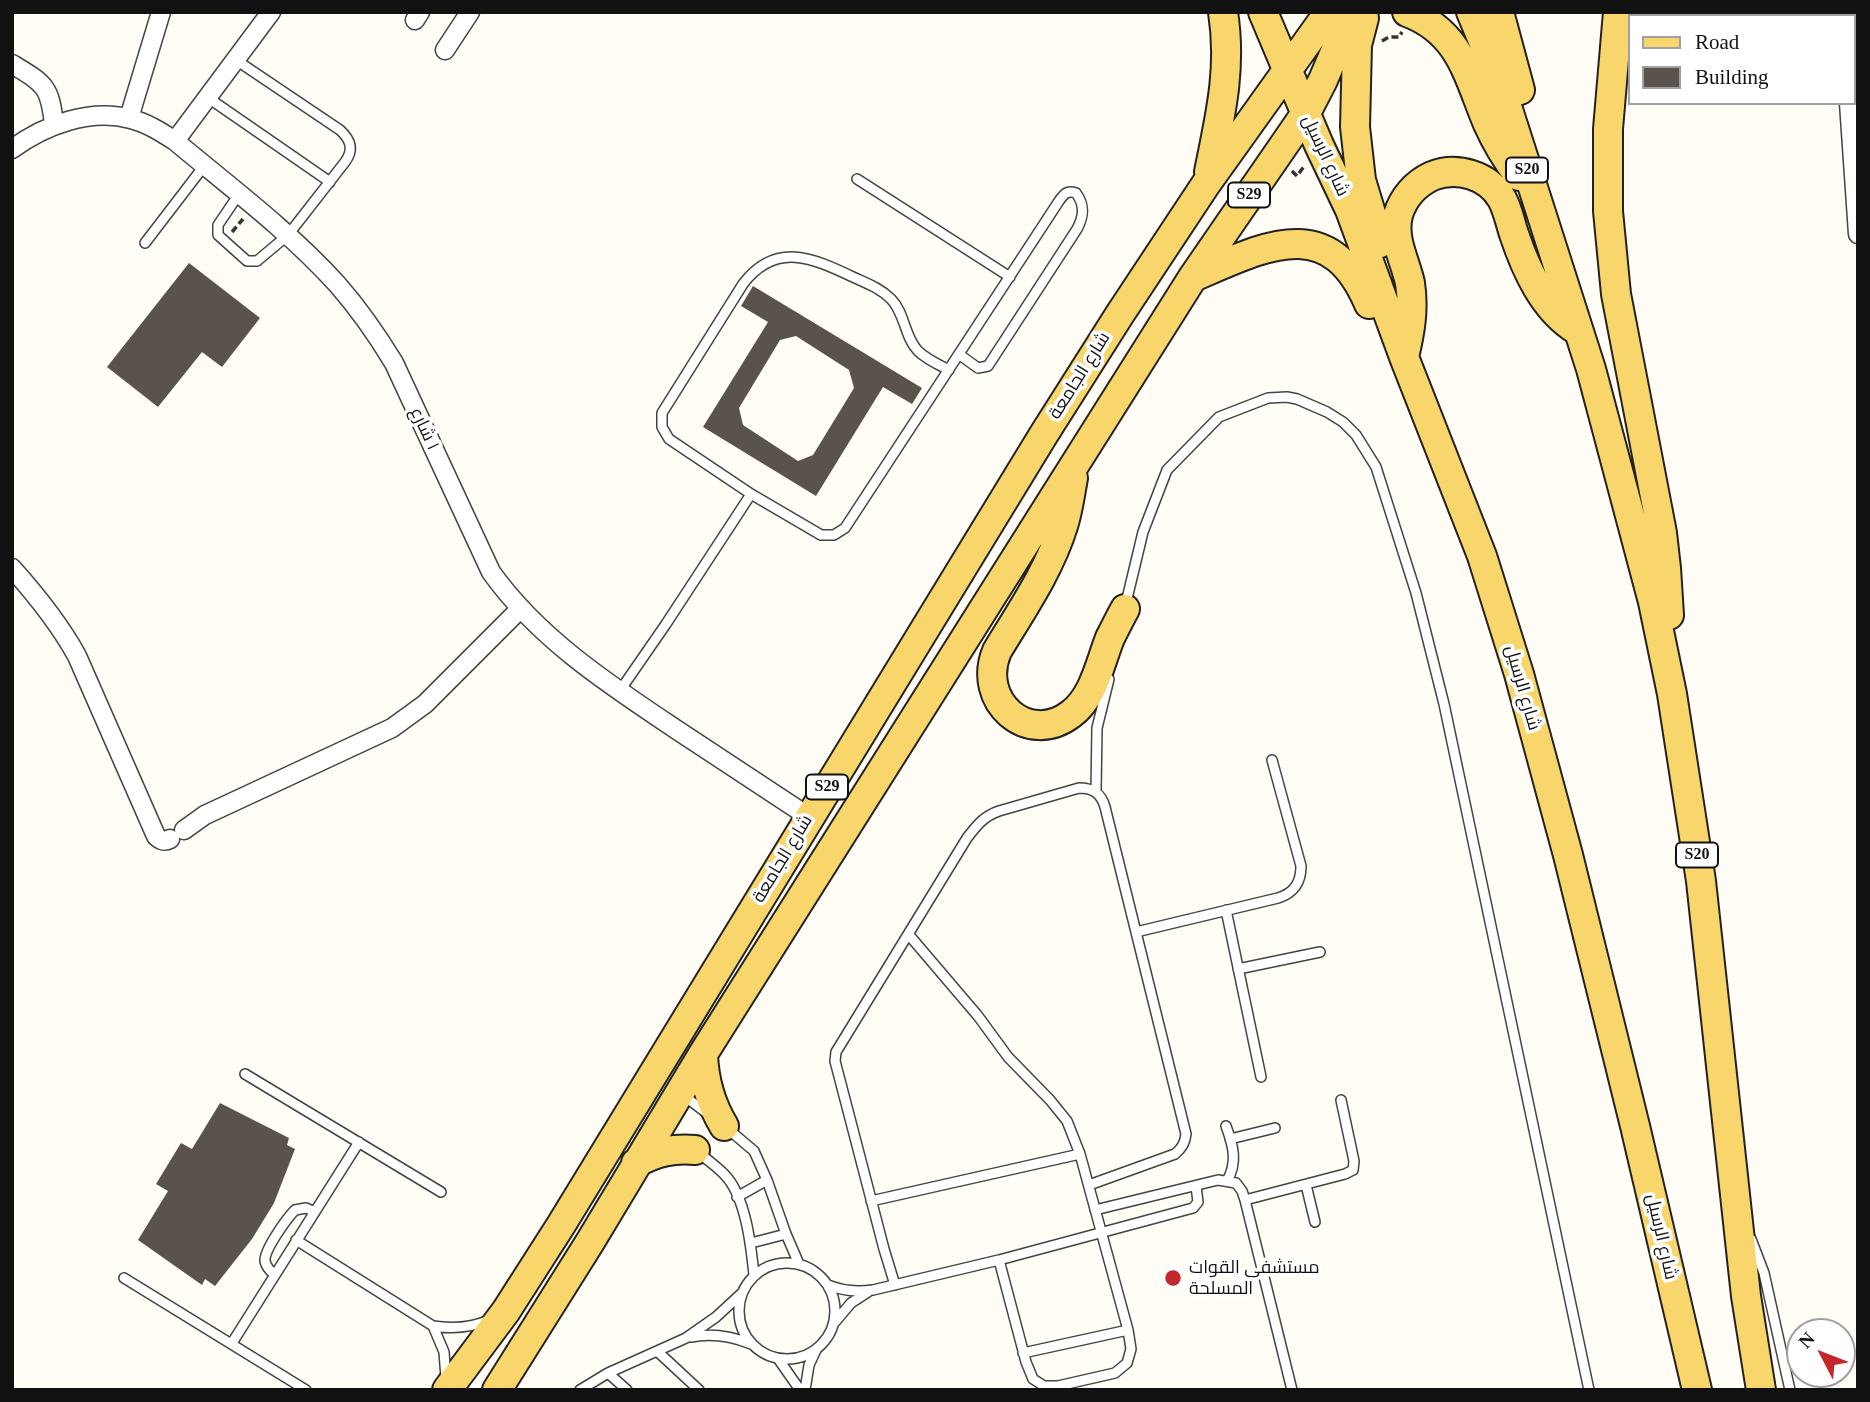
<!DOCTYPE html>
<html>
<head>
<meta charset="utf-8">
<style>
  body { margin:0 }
  #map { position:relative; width:1870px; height:1402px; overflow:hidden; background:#fffdf5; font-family:"Times New Roman",serif }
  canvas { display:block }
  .frame { position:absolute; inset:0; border:14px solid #111; pointer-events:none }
  .legend { position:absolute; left:1628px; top:14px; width:228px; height:91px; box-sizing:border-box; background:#fff; border:2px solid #a0a0a0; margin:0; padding:9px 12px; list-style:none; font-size:21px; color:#111 }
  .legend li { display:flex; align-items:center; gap:14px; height:35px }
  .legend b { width:35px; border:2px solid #a0a0a0 }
  .north { position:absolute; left:1786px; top:1318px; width:70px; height:70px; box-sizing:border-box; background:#fff; border:2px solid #a0a0a0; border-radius:50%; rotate:312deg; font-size:19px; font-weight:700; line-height:28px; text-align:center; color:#111 }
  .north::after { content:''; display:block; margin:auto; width:24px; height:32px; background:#c4262e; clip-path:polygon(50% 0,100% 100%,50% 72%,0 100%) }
</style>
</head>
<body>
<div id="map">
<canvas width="1870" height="1402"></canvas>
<div class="frame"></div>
<ul class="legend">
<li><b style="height:9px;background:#f9d66b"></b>Road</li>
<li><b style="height:19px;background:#5a524d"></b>Building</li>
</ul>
<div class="north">N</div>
</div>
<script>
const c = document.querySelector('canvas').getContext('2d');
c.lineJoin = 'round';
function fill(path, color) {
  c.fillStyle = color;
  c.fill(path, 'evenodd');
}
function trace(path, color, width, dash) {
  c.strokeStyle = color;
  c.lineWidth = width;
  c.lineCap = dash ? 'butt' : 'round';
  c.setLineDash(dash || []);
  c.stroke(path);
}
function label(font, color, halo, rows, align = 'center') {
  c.font = font + ' "Times New Roman",Cairo,serif';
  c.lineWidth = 7;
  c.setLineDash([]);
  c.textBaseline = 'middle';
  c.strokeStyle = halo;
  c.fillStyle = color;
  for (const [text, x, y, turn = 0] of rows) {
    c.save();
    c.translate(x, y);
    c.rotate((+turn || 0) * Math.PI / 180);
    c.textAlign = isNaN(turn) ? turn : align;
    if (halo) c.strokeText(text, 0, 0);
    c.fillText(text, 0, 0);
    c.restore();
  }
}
const building = new Path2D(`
  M189 263 260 318 222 367 202 352 158 407 107 367Z
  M753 286 922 388 912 404 883 387 816 496 703 427 768 322 741 306ZM796 336 849 370 854 388 813 455 798 461 743 425 739 408 780 340Z
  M220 1103 289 1138 287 1145 295 1149 274 1203 252 1239 215 1286 205 1279 202 1285 138 1240 168 1191 156 1184 181 1143 192 1149Z`);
const path = new Path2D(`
  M1382 41 1389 37H1399L1402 32
  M1292 171 1297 176 1305 165
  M232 232 243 219`);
const service = new Path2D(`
  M236 60 340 130C351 140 354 150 345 162L288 235 257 261H247L218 235V225L239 194
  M207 97 330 182
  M857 179 1010 277
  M145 243 204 166
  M949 370C939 365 926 359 918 351 904 336 905 313 891 299 880 288 866 283 853 277 813 258 776 241 743 284L662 413V427L669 439 751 494 821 535H834L845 528 1059 201C1064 194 1067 190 1076 193 1085 205 1084 216 1077 229L988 366 978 368 960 355
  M1125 607 1143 532 1167 470 1219 417 1268 398 1287 397 1297 399 1327 412 1343 422 1356 435 1376 467 1416 593 1444 704 1589 1390
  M619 692 666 624 751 494
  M1096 791 1097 728 1109 679
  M1226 910 1261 1077
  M1136 932 1278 898C1294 893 1301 883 1301 866L1272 760
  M909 935 978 1016 1008 1057 1050 1100 1067 1121 1080 1154 1128 1330 1131 1349 1127 1363 1115 1373 1058 1386H1044L1033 1379 1026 1362 999 1260
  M1238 969 1320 952
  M245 1074 441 1192
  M683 1095 708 1114
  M1226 1126C1233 1145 1238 1162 1227 1181
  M728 1129 754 1151 767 1180 786 1234 799 1264
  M1230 1139 1275 1128
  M698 1152C706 1159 716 1166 724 1174 746 1196 751 1246 754 1275
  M1306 1185 1315 1222
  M737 1197 767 1180
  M1245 1200 1345 1174 1353 1170 1354 1161 1341 1100
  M871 1201 1080 1154
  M1095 1210 1218 1180 1236 1183 1242 1191 1245 1200 1292 1390
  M1751 1239 1764 1273 1790 1390
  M296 1240 433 1326C453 1329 471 1328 489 1320
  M751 1243 786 1234
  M739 1311a48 48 0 1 1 96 0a48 48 0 1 1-96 0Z
  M275 1275C270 1271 266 1267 265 1261 264 1250 287 1218 295 1210L306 1208 315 1212
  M124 1278 306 1390
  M828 1285C844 1291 856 1292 873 1290L999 1260 1193 1208 1198 1202 1196 1186
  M895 1285 884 1249 835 1061 836 1052 967 838C977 825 984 816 999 811L1079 788C1093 788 1101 793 1105 807L1186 1134C1185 1143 1182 1148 1175 1154L1089 1185
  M835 1322 851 1303 868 1292
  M433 1326 444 1352 446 1378
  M691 1337C712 1333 731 1336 751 1344
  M232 1343 359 1142
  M657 1351 699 1390
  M1023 1353 1128 1330
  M779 1360 800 1390
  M608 1373 627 1390
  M580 1390 608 1373 686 1338 716 1317 742 1293
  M805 1390 809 1365 816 1350`);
const minor = new Path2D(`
  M1843 12V16
  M415 20 420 12
  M445 50 470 12
  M12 64C45 84 50 86 54 125
  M1849 103 1858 234
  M129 118 161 12
  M175 141 271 12
  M12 149C45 125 90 108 131 119 147 123 161 132 175 141 230 187 289 231 337 284 359 309 377 335 394 363L491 572C538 638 608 684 674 728 719 758 764 787 809 817
  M12 568C37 596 59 623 77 656L156 836C161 841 164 842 170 839
  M184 830 205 815 392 728 425 704 520 609`);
const primary = new Path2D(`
  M1263 12 1319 145 1350 210 1404 357 1482 556 1519 674 1568 855 1635 1126 1697 1390
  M1407 12C1461 32 1468 77 1488 124 1496 142 1507 160 1519 176
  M1471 12 1497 75 1591 369 1653 602 1672 694 1701 881 1746 1296 1761 1390
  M1499 12 1520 90
  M1618 12 1608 129V211L1616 294 1662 533 1666 568 1669 615
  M1364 18 1357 45 1355 127 1361 180 1380 243
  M1209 172C1220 117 1232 69 1223 12
  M1193 277C1264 247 1329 210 1369 304
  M1404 357C1410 332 1414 309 1410 283 1405 260 1392 239 1398 215 1403 198 1415 184 1432 176 1457 166 1488 175 1502 199 1508 210 1510 222 1514 234 1526 270 1544 310 1577 330
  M1073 478C1070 494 1068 511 1063 526 1049 571 1021 611 997 651 976 701 1028 747 1071 714 1094 697 1100 663 1110 638 1115 628 1120 618 1125 609
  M703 1054C704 1081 710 1103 724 1126
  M636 1163C656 1152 673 1148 695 1150
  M447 1390 506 1311 561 1225 1044 434 1120 314 1206 184 1329 12
  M497 1390 590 1242 703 1054 1193 277 1306 113 1323 80 1352 12`);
const markers = [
  [1173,1278,9,"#c4262e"]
];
const shields = [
  [1527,170,42],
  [1249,195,42],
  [827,787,42],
  [1697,855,42]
];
const shieldNames = [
  ["S20",1527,170],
  ["S29",1249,195],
  ["S29",827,787],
  ["S20",1697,855]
];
const streetNames = [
  ["شارع الرسيل",1325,156,65],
  ["شارع الجامعة",1080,376,-58],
  ["١ شارع",424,429,65],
  ["شارع الرسيل",1522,688,74],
  ["شارع الجامعة",783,859,-59],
  ["شارع الرسيل",1661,1237,77]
];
const poiNames = [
  ["مستشفى القوات",1189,1268],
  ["المسلحة",1189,1289]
];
fill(building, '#5a524d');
trace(service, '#444', 12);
trace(minor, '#444', 21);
trace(primary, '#222', 32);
trace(path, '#333', 3.5, [7, 3.5]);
trace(service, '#fff', 9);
trace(minor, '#fff', 18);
trace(primary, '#f9d66b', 28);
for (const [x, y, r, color] of markers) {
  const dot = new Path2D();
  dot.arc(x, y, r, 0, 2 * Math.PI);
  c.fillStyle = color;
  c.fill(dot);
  trace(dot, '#fff', 2.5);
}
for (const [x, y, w] of shields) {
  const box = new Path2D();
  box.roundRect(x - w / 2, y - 12.5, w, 25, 5);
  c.fillStyle = '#fff';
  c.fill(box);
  trace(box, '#111', 2);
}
label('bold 16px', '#111', null, shieldNames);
label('18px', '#111', '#fff', streetNames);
label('18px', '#111', '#fff', poiNames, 'left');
</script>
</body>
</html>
